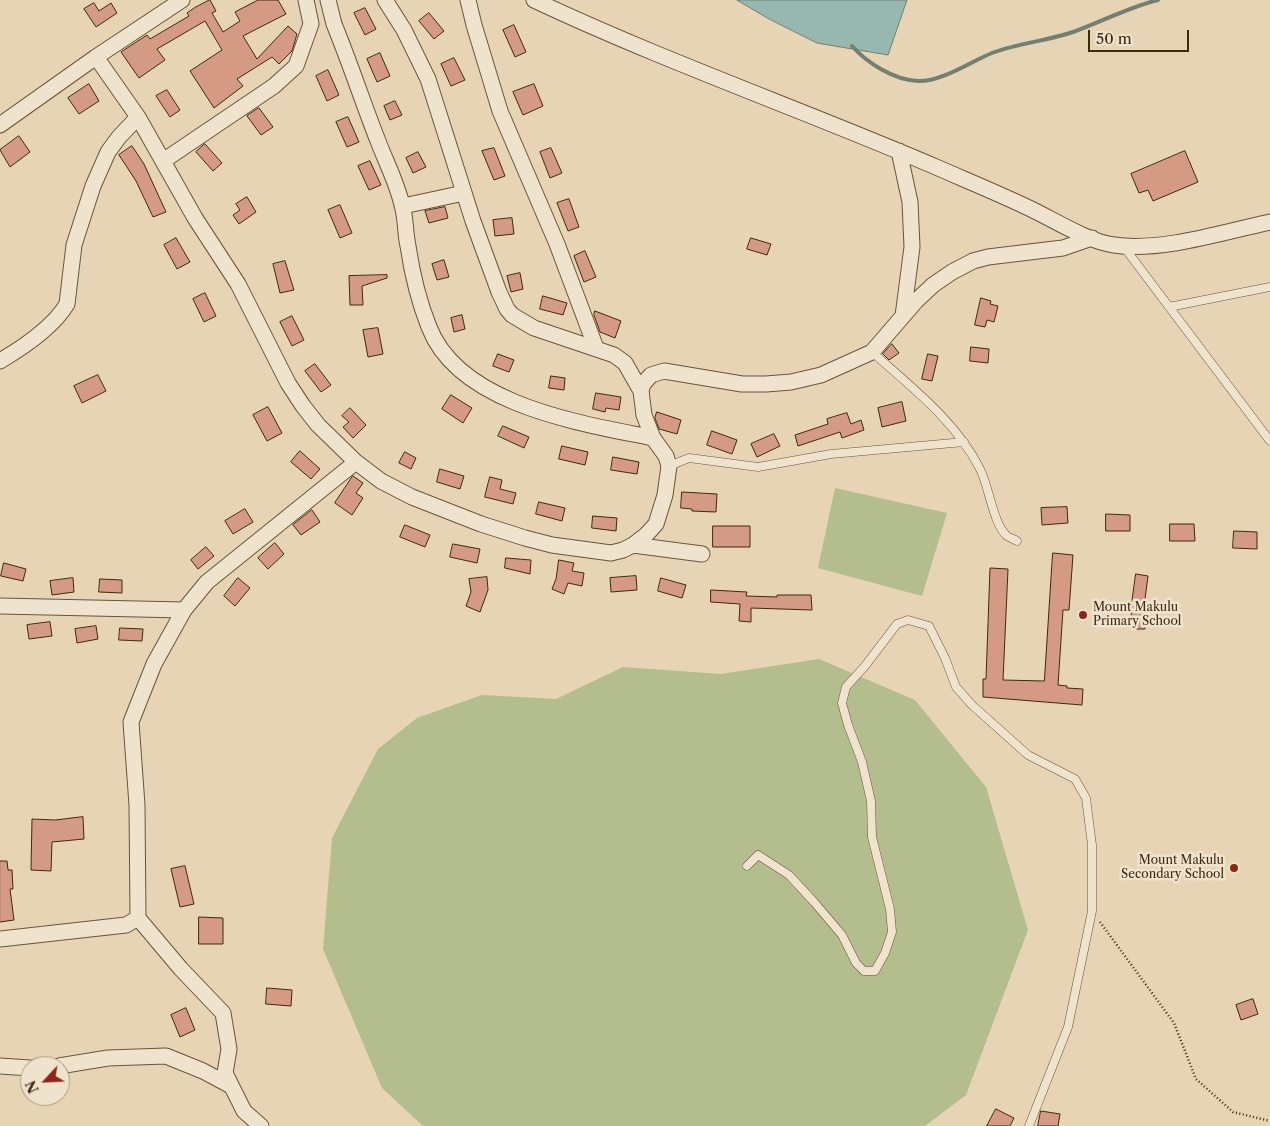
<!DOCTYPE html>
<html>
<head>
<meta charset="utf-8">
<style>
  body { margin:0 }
  #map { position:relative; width:1270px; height:1126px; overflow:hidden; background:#e6d4b4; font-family:"Libre Caslon Text",serif }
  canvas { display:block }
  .north { position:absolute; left:20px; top:1056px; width:50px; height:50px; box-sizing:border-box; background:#efe3ce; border:1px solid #a99982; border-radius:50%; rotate:245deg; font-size:14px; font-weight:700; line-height:20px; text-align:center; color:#3f290f }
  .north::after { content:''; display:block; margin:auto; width:18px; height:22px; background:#8f2418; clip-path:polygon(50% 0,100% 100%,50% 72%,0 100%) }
  .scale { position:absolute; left:1088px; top:30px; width:101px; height:22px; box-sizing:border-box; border:2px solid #3f290f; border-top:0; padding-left:6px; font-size:15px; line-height:18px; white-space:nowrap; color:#3f290f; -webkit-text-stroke:4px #efe3ce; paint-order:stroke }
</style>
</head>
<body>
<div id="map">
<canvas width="1270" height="1126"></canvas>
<div class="north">N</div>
<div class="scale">50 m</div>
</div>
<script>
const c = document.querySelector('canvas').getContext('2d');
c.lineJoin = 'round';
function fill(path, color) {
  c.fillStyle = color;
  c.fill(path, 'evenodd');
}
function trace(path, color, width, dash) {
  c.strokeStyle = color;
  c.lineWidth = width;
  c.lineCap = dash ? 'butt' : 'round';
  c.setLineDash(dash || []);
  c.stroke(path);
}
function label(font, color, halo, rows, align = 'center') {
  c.font = font + ' "Libre Caslon Text",serif';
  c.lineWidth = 5;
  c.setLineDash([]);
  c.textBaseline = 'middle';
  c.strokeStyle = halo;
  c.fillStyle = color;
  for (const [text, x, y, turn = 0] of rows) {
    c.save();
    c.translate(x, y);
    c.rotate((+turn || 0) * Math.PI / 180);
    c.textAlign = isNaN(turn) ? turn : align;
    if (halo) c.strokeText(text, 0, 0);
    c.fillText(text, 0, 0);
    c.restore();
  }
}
const green = new Path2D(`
  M835 488 947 513 922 596 818 568Z
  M819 659 915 700 986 787 1028 930 966 1095 925 1126H423L382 1088 323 949 332 838 378 749 417 718 482 695 556 699 623 667 721 674Z`);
const water = new Path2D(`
  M737 0H907L888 55 817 43 771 20Z`);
const stream = new Path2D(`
  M852 46C867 63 894 80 918 81 941 82 970 62 992 53 1018 43 1047 41 1073 32 1101 22 1129 7 1158 0`);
const building = new Path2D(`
  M210 0 216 11 212 13 223 32 240 21 235 12 258 0H278L286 14 243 36 257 59 288 26 297 34 292 51 279 64 272 57 237 79 243 86 214 108 190 71 222 50 205 21 157 49 165 60 139 78 121 52 147 35 150 39 189 16 187 13 194 8Z
  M94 3 99 11 111 3 117 13 96 27 84 9Z
  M365 8 376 29 365 35 354 13Z
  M429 13 444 31 434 39 419 21Z
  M514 25 526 52 515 57 503 30Z
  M380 53 390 76 377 82 367 59Z
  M454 58 465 80 451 86 441 64Z
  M328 70 339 95 327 101 316 76Z
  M89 84 99 101 79 114 68 98Z
  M534 84 543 106 523 115 513 92Z
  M167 90 180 110 170 117 156 96Z
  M395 101 402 115 390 120 384 106Z
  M259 108 273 127 261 135 247 116Z
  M348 117 359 142 347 147 336 122Z
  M19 136 30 152 10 167 0 150Z
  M205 144 222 163 213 171 196 152Z
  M132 146 144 164 166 212 153 217 136 181 119 155Z
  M494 148 505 176 494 180 482 151Z
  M551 148 562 173 550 178 540 152Z
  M1185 151 1198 182 1153 201 1148 190 1139 193 1131 174Z
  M418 152 426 167 413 173 406 158Z
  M370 161 381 185 369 190 358 166Z
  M247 197 256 212 239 224 233 215 240 210 236 204Z
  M569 199 579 227 568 231 557 203Z
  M340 205 352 233 340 238 328 210Z
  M445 207 448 218 429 223 425 211Z
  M512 218 514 234 495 236 493 220Z
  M176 238 190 262 177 269 164 245Z
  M751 238 771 244 767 255 747 249Z
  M585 251 596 277 584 282 574 256Z
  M444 260 449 277 437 280 432 264Z
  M285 261 294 290 280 293 273 264Z
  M520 273 523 289 511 292 507 276Z
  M387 275V278L362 286 363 305H350L349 276Z
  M205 293 216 316 204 322 193 299Z
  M543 296 567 303 563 315 540 309Z
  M981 298 991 301 990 304 998 306 994 322 987 320 985 327 975 325Z
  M595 311 621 321 615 338 600 332 594 315Z
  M462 315 465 329 454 332 451 318Z
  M292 316 304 340 292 346 280 322Z
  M378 328 383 354 368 357 363 330Z
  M892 344 899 353 889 360 883 354Z
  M971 347 989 349 988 363 970 361Z
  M498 354 514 360 509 372 493 366Z
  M928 354 938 356 932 381 922 379Z
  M315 364 331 385 321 392 305 371Z
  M98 375 106 391 82 403 74 386Z
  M551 376 565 378 564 390 549 388Z
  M596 393 621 397 619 410 606 408 605 412 593 409Z
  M451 395 472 408 463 423 442 409Z
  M902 402 906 421 882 427 878 408Z
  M268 407 282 433 267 441 253 415Z
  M350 408 366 425 353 438 343 427 349 422 342 416Z
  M657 412 681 420 677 434 659 429 655 418Z
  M847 413 851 424 861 420 864 430 842 438 840 432 798 446 795 435 828 424 827 419Z
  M503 426 529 437 524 448 498 436Z
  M712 431 737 440 732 454 707 445Z
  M774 434 780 446 757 457 751 444Z
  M562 446 588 452 585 465 559 459Z
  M300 451 320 469 311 479 291 462Z
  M405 452 416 458 411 469 399 463Z
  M613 457 639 462 637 474 611 470Z
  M440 469 464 476 460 489 437 482Z
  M353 476 363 483 356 493 363 498 352 515 335 503Z
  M490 477 502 480 500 489 516 493 513 504 485 497Z
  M682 492 717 494 716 512 692 511V509L681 508Z
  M539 502 565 508 562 521 536 514Z
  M1067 507 1068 523 1042 525 1041 508Z
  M245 509 253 522 233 534 225 521Z
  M312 510 320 522 301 535 293 525Z
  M1106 514 1130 515V531H1106Z
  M593 516 617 518 616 531 592 528Z
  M1170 524H1194L1195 541H1170Z
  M405 525 430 535 425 547 400 537Z
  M713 526H750V547H713Z
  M1234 531 1257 532V549L1233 548Z
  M275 543 284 554 268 569 258 558Z
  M453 544 480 549 477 563 450 557Z
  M206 547 214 556 198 569 191 560Z
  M1053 553 1073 555 1069 610H1063L1058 685 1067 686V688L1083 689 1082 705 983 697V679H986L990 568 1008 569 1003 680 1044 681Z
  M506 558 531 560 530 574 505 568Z
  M559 560 574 563 572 571 584 573 582 586 568 583 564 594 552 589 556 579Z
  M4 563 26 569 23 581 1 576Z
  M1136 574 1148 576 1145 599V629H1132L1131 608Z
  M636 576 637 590 611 592 610 578Z
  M487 577 488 590 480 612 466 606 471 592 469 579Z
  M73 578 74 592 52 595 50 581Z
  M238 578 250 588 235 606 224 596Z
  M661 578 686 585 682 598 658 591Z
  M100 579 122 580V593L99 592Z
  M711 590 747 592 746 596 777 597V595H811L812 610 751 608V622L739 621 740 604 711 602Z
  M50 622 52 636 29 639 27 625Z
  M96 626 98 639 77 643 75 629Z
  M120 628 143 629 142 641 119 640Z
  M83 817 84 839 52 842 51 871 31 870 32 819 55 820Z
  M0 861H7L8 870H12L13 889H10L14 920 0 922Z
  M185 866 194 904 180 907 171 869Z
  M199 917 223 918V944H199Z
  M267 988 292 990 291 1006 266 1004Z
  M1253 999 1258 1014 1241 1020 1236 1005Z
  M186 1008 195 1030 180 1037 171 1015Z
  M996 1109 1014 1118 1010 1126H987Z
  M1041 1111 1060 1114 1058 1126H1038Z`);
const path = new Path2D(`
  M1100 922 1174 1023 1196 1079 1233 1112 1270 1121`);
const service = new Path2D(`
  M1124 247 1270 441
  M1169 307 1270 287
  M872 352C911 387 956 421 980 469 989 486 993 524 1007 536 1010 538 1014 539 1017 541
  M669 466 689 458 758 467 831 454 964 442
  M747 866 758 855 789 875 814 902 842 935 856 963 864 971H875L885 953 892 932 890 909 872 837 871 801 862 762 848 725 842 703 846 687 865 666 897 624 908 620 929 626 945 658 956 687 972 705 1028 755 1075 779 1086 798 1092 845V911L1068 1027 1029 1126`);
const minor = new Path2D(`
  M328 0 334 24C350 63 363 103 378 141 386 162 397 183 402 205 406 218 405 233 408 246 412 273 419 302 429 327 459 405 580 423 653 438
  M385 0 404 30 428 79 473 221 499 292 507 309 512 315 534 328 614 355 625 363 641 391
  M468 0 474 25 500 111 557 244 596 348
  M534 0C666 62 803 110 936 167 968 181 1000 194 1031 209 1054 220 1089 242 1114 245 1162 252 1223 232 1270 222
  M96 57 138 117 195 218 238 284 288 383 303 406 318 425 356 462 381 481 412 497 481 524 525 538 552 545 611 553 623 550 633 545 646 535 656 524 665 495 669 466 666 456 653 438 644 415 641 391 643 384 651 375 664 371 742 384H766L791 382 821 375 872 352 916 301 933 285 952 272 973 261 988 257 1063 248 1092 238
  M0 125 96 57 182 0
  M899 151 910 202 912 247 903 316
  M163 161 274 86 296 66 311 24 306 0
  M403 206 464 193
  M0 361C22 348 54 326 67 304L74 245 93 186 108 152 119 137 138 117
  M633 545 702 554
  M0 606 184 610 207 582 356 462
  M138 918 181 969 223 1013 229 1049 225 1073 244 1111 261 1126
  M0 939 126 925 138 918 137 805 131 722 154 664 184 610
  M0 1066 30 1068
  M59 1066 108 1058 166 1056 203 1071 231 1086`);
const markers = [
  [1083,615,5,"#8f2418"],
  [1234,868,5,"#8f2418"]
];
const poiNames = [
  ["Mount Makulu",1093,608],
  ["Primary School",1093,622],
  ["Mount Makulu",1224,861,"right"],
  ["Secondary School",1224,875,"right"]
];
fill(green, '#b4bd8e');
fill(water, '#96b8b0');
trace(water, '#737f70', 1);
trace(stream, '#737f70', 4);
fill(building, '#d59a83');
trace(building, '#3f290f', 1);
trace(service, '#695438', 9);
trace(minor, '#695438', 17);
trace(path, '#3f290f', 2.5, [1, 2.5]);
trace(service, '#efe3ce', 8);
trace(minor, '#efe3ce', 15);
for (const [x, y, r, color] of markers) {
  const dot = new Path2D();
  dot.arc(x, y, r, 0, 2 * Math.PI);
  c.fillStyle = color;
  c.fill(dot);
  trace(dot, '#efe3ce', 2);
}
label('12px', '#3f290f', '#efe3ce', poiNames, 'left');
</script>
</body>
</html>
